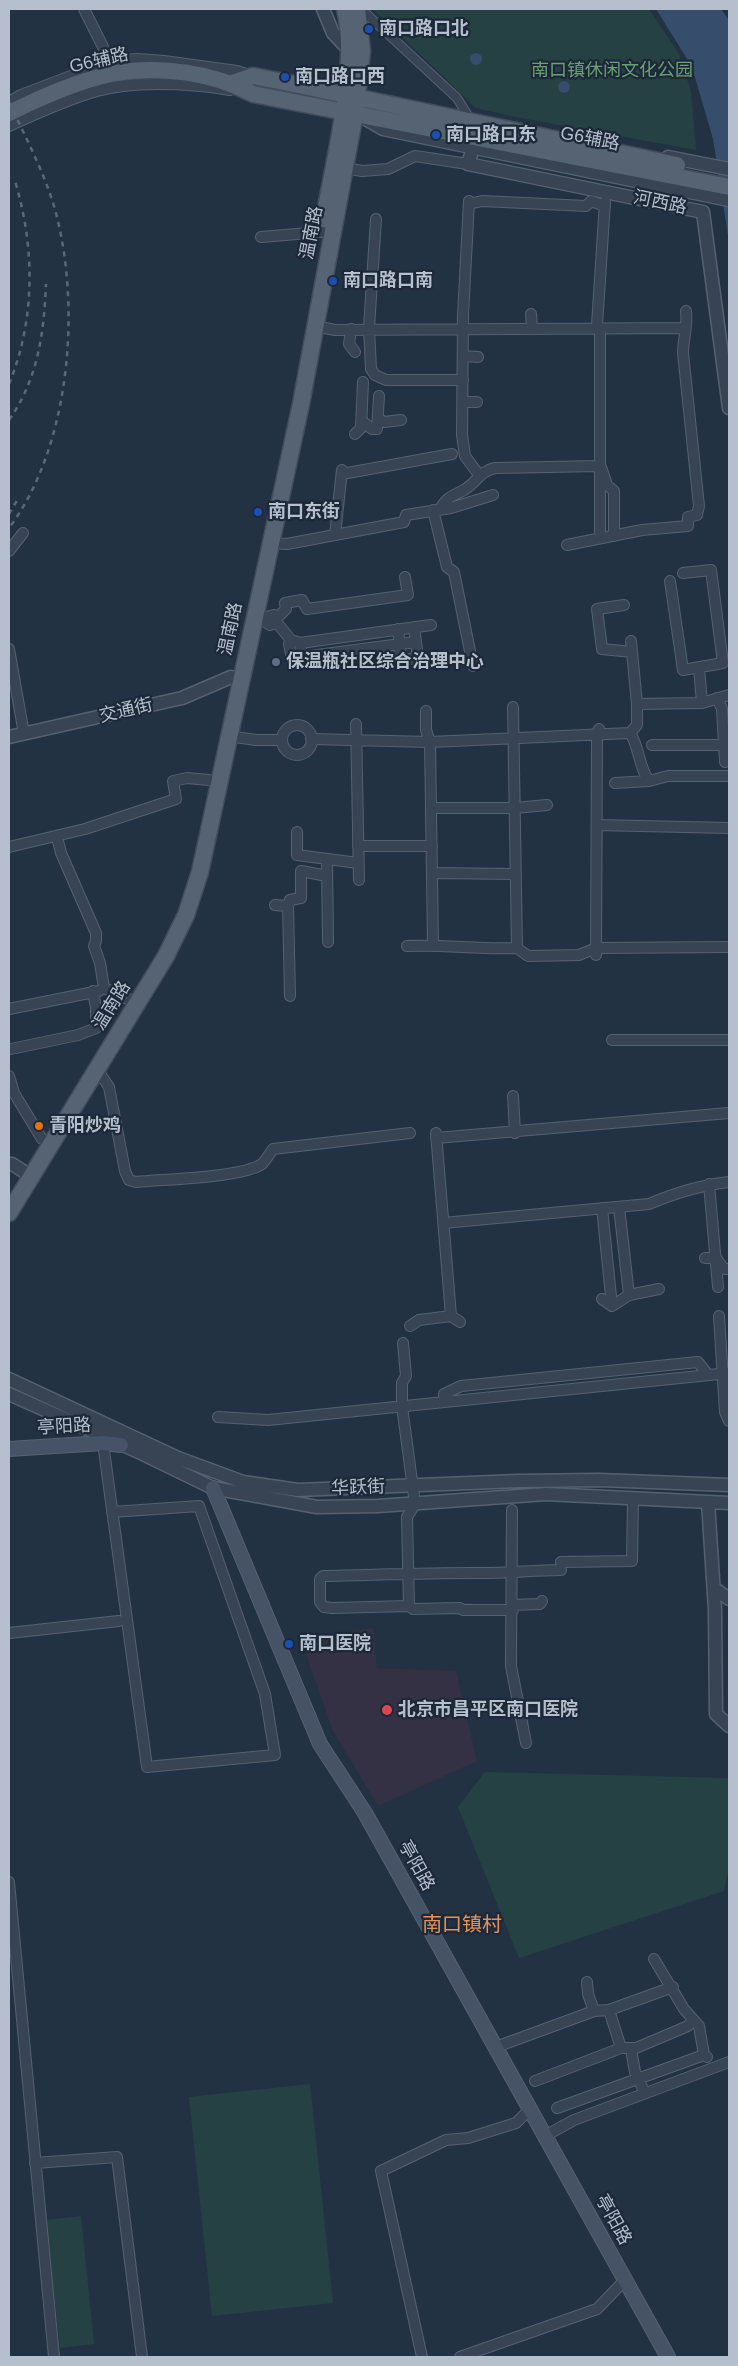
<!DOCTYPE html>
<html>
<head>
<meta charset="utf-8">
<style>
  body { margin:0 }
  #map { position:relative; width:738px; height:2366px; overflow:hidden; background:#233243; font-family:Helvetica,sans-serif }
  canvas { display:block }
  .frame { position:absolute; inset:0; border:10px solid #b5bfcd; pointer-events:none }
</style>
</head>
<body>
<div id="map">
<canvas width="738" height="2366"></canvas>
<div class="frame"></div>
</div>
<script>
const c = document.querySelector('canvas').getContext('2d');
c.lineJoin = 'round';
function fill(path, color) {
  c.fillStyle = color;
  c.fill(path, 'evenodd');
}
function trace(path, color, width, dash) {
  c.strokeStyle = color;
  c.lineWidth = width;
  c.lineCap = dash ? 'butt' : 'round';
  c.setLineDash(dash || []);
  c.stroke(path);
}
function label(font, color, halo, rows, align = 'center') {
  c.font = font + ' Helvetica,"Noto Sans SC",sans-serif';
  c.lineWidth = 4.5;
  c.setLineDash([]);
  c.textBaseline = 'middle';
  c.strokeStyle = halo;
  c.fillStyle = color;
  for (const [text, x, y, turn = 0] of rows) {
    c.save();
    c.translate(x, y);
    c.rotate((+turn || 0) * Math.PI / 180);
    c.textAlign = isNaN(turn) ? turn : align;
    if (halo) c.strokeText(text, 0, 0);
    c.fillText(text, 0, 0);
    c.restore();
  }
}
const medical = new Path2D(`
  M373 1628 377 1668 456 1671 477 1761 378 1806 332 1729 301 1639Z`);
const green = new Path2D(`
  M373 9H649L679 54 691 92 696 150 516 117 476 108Z
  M485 1772 729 1778V1868L724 1891 519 1958 458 1807Z
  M310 2084 333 2303 212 2316 189 2097Z
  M81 2216 94 2344 60 2348 46 2220Z`);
const water = new Path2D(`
  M656 9H721L729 20V242L713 139 692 67Z
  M470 59a6 6 0 1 1 12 0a6 6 0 1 1-12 0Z
  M558 87a6 6 0 1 1 12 0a6 6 0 1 1-12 0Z`);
const pedestrian = new Path2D(`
  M361 9 457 98 467 114`);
const minor = new Path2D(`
  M84 9 110 61
  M9 102 21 95 110 61 138 59 164 61 237 71 252 76
  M9 126C35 114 62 102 90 93 130 80 189 83 230 90
  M345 168 362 171 388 169 415 156 468 164
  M469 201 463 316 462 435 465 456 479 475
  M469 204 482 201 586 206 591 201 605 206
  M376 219 369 328 371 369 375 375 386 380H463
  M261 237 321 232
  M531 314 532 329
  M315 326 335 330 684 328
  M351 329 349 344 355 352
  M463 356 478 357
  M463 402H477
  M379 419 384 422 401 420
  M362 421 372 429H377L379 396
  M355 434 361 428 363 382
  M601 467 607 485 614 491V536
  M342 474 452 454
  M440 509C448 496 451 497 464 490 476 483 480 471 495 468L600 466
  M433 510 447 567 454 572 473 666
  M335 535 342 470
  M600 538V334L597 325 605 202
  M269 543 287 544 404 522 406 515 451 508 493 495
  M567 545 642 530 688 526V517L697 515 699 506 683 353C683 339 688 325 686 311
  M9 551 23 533
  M670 581 683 670 723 663 711 570 683 573
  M624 605 597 609 602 649 632 652
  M254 614 266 617 274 615 277 623 270 625 267 623 266 617
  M277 618 286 609 285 603 302 600 307 609 408 595 405 577
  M277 623 291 640 300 643 431 625
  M398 629 401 660 418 658 414 627
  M291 640 289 644 291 654
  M631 641 637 704
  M300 643 302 657 416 642
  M9 649 24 734
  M699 667 702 703
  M717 698 722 709 725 762
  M513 707 517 948
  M426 711V730L430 742 433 945
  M356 724 359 880
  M282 740a15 15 0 1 1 30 0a15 15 0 1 1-30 0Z
  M630 733 637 725V704L702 703 729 695
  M228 736 256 740H282
  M311 739 430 742 630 733C640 748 638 766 649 781
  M652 745H725
  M615 783 649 781 668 776H729
  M432 808H515L547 805
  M597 825 729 828
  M297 832V855L358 863
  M57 837 61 853 96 933V941L94 946 100 963 104 988 128 999
  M358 846H432
  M9 847 85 829 176 799 173 781 187 778 209 780
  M327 859 328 942
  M432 873 516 874
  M275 905 288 906
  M407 946C444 944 480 950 517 948L528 956 579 955 596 948 729 947
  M596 955 597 735 599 729
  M290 996 288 906 290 900 301 898V871L327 876
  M9 1009 99 991
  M612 1040H729
  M11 1049 78 1035 96 1028V1008L93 991
  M97 1069 109 1087 125 1171 129 1180 136 1182C164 1179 241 1178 262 1164 266 1160 270 1153 273 1149L410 1133
  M9 1076 14 1093 42 1139
  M513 1096 515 1133
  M436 1133 451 1316
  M436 1138 729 1113
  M709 1184 718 1287
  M619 1207 629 1295
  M602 1208 612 1306
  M443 1223 649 1204C675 1193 701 1185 729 1182
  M705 1258H716L724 1269H729
  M602 1299 612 1306 629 1295 659 1289
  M719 1316 725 1412 729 1421
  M410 1326 419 1320 451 1316 460 1322
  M403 1343 406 1376 402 1383V1406L415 1504 407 1517 409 1606
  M444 1402V1394L461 1386 698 1362 708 1375
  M218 1417 268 1420 729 1373
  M103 1443 147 1767 275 1755 265 1694 199 1506 112 1512
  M512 1510 511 1666 526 1743
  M561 1562 632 1561 633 1499
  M512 1605 540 1604 542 1601
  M513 1610H463L460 1608 413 1609 409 1606 332 1608 324 1607 320 1602V1579L323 1576C373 1575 423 1573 473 1573 503 1574 532 1570 561 1570
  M9 1633 119 1621
  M9 1882 54 2357
  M654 1959 684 2009 699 2026 704 2055 707 2057
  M587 1982 588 1994 594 2011
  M609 2010 621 2048
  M496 2047 594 2011 609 2010 673 1987
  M631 2049 635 2072 645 2093
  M535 2081 621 2048H636L688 2026 693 2020
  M557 2108 704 2055
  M545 2136 574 2120 729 2062
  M35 2163 117 2157 142 2357
  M422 2357 381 2171 446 2140 468 2138 516 2123 530 2109
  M460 2357 597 2309 625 2280`);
const tertiary = new Path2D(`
  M323 9 333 33 349 50
  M364 118 383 129 729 200
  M473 148 468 164 703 212 729 408
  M668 157 729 169
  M9 737 182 698 231 677 240 679
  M9 1164H12L31 1176
  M9 1379 178 1458 243 1482 298 1490 518 1481 599 1480 729 1485
  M9 1394 143 1454 213 1488 317 1507 378 1506 546 1494 729 1503
  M708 1502 715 1610 716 1714 729 1726
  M714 1588 729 1599`);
const secondary = new Path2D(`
  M9 1449 103 1443 121 1445
  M213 1488 320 1744 365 1813 668 2357`);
const primary = new Path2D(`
  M232 83 253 76 284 82 677 165
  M9 113C42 97 79 80 116 73 160 65 214 73 253 94L729 187
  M324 219C334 160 359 66 345 9
  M9 1213 166 956 186 915 200 872 301 404 355 113 362 51 357 9`);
const rail = new Path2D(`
  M9 102C25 136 43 170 54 206 82 303 71 446 9 528
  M9 384C36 319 35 244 14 178
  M9 420C38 379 44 333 46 284
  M9 514 19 497`);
const markers = [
  [369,29,5,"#1a4fb4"],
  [285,77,5,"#1a4fb4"],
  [436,135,5,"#1a4fb4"],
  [333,281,5,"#1a4fb4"],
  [258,512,5,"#1a4fb4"],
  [276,662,5,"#5c6f8a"],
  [39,1126,5,"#e8710a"],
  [289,1644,5,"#1a4fb4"],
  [387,1710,6,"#e0444e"]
];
const poiNames = [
  ["南口路口北",379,29],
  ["南口路口西",295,77],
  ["南口路口东",446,135],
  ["南口路口南",343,281],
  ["南口东街",268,512],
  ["保温瓶社区综合治理中心",286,662],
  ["青阳炒鸡",49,1126],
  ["南口医院",299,1644],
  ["北京市昌平区南口医院",398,1710]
];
const streetNames = [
  ["G6辅路",99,61,-13],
  ["G6辅路",590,139,11],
  ["河西路",660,203,12],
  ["温南路",312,233,-79],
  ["温南路",231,629,-78],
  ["交通街",126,711,-13],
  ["温南路",112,1006,-58],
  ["亭阳路",64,1427,-3],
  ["华跃街",358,1488,-2],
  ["亭阳路",416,1866,61],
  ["亭阳路",613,2220,61]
];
const parkNames = [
  ["南口镇休闲文化公园",612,71]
];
const quarterNames = [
  ["南口镇村",462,1925]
];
fill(medical, '#333143');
fill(green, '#264144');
fill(water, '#364d6c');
trace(pedestrian, '#566170', 10);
trace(minor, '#566170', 12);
trace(tertiary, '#566170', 15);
trace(secondary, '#566170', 16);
trace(primary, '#424c5c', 19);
trace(pedestrian, '#384453', 8);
trace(minor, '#384453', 10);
trace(tertiary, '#384453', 12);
trace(secondary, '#465266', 14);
trace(primary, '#566373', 16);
trace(rail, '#5a687a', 2.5, [5, 5]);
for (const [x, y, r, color] of markers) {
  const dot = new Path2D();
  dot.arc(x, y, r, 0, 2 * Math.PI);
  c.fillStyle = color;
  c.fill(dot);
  trace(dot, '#1d2838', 2);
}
label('bold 18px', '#b5bfcd', '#1d2838', poiNames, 'left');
label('18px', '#b5bfcd', '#1d2838', streetNames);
label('18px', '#6aa075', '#1d2838', parkNames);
label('20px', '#e0935d', '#1d2838', quarterNames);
</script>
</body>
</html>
